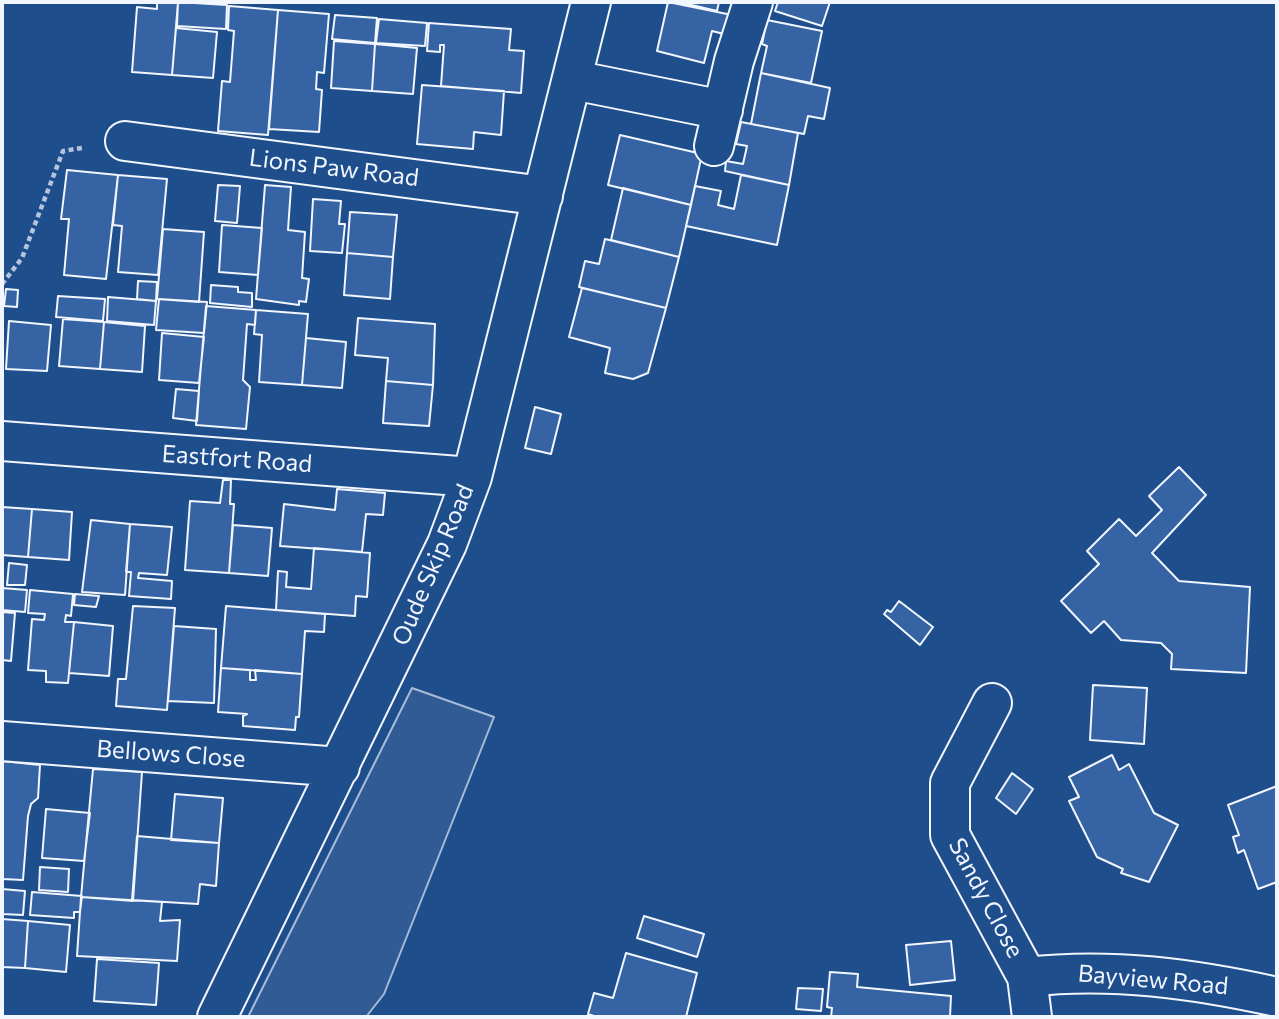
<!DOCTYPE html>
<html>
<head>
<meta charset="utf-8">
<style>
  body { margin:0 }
  #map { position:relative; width:1279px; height:1019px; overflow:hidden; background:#1f4e8c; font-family:Commissioner,sans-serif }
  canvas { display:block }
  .frame { position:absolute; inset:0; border:4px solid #f2f6ff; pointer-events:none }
</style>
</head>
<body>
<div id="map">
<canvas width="1279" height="1019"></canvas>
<div class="frame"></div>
</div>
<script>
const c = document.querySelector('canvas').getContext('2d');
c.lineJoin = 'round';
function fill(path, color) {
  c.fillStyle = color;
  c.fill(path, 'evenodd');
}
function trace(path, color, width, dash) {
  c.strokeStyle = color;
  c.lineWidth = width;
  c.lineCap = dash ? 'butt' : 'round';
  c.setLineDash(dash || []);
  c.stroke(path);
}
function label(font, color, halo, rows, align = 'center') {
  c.font = font + ' Commissioner,sans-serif';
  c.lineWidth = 5;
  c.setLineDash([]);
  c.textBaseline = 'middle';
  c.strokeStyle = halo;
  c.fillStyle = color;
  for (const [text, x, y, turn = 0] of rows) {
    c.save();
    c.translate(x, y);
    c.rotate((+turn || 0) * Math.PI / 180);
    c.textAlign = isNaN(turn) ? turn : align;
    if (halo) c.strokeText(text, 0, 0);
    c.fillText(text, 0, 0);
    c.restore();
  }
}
const green = new Path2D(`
  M412 688 494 717 384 994 366 1017H248Z`);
const building = new Path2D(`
  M157 2H178L172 75 132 72 137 7 157 9Z
  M178 2 227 5 226 29 177 26Z
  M668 2 737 16 732 36 712 31 704 63 657 51Z
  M679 2H719L717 11Z
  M778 2H830L822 26 775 11Z
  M229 6 278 10 268 135 218 131 222 81 230 82 234 31 228 30Z
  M278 10 329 14 324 73 317 72 316 89 322 90 319 132 269 129Z
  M335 15 377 18 375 43 332 39Z
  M379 19 427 23 425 46 376 43Z
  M767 20 822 31 811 83 761 73 767 46 762 44Z
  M429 23 511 29 509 50 524 51 521 93 441 86 444 45H440V52L427 51Z
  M176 28 217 32 213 78 172 75Z
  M334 41 375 44 372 91 331 88Z
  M375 44 417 48 413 94 372 91Z
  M761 73 830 88 824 119 808 116 804 134 751 124Z
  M422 85 504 91 501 135 474 132 473 149 417 144Z
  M741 122 798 133 789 185 725 171 726 161 743 164 747 146 736 144Z
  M620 135 702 154 691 205 608 185Z
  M67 170 118 175 106 279 64 275 69 219H61Z
  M118 175 167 179 158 275 118 272 122 226 113 225Z
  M741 175 789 185 777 245 686 226 695 186 721 191 718 205 734 209Z
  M218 185 240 186 237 223 215 221Z
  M265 185 291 187 288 230 305 232 302 278 309 279 306 302 299 301V305L256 299Z
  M623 188 691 205 679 257 611 240Z
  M313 199 341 201 339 224H345L342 253 310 251Z
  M350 212 397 215 393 257 347 253Z
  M222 225 262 228 258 275 219 272Z
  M163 229 204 232 199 302 157 299Z
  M605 239 679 257 666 308 579 287 585 261 599 264Z
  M347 253 393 257 390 299 344 295Z
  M138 281 157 282 156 301 137 299Z
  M211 285 238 287V292L252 293V307L210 303Z
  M582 288 666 308 648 373 633 379 605 373 610 348 569 337Z
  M6 289 18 290 17 307 4 306Z
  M58 296 105 299 103 321 56 317Z
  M108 297 156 301 154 325 107 321Z
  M159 299 207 302 204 333 156 330Z
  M206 306 256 310 255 325 247 324 243 380 250 387 246 429 196 425Z
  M256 310 308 314 302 385 259 382 262 335 254 334Z
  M358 318 435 324 433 385 386 381 388 358 355 355Z
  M63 319 104 322 100 369 59 366Z
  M9 321 51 325 47 371 6 369Z
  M104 322 145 326 142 372 100 369Z
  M162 333 204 337 199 383 159 380Z
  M306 338 346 342 342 388 302 385Z
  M386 381 433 385 429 426 383 423Z
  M176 389 199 391 197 421 173 418Z
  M535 407 561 414 551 454 525 448Z
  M1179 467 1206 495 1152 553 1179 581 1250 587 1246 673 1171 669 1172 654 1161 643 1121 640 1104 621 1091 633 1061 601 1099 564 1087 551 1119 519 1136 536 1162 510 1149 496Z
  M223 480H231L230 504H234L229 573 185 570 190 501 220 503Z
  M337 489 385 493 383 515 366 514 362 552 280 546 284 504 335 510Z
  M2 507 32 509 28 557 2 555Z
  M32 509 72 512 69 560 28 557Z
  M91 520 130 524 125 595 82 592Z
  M130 524 172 527 167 575 139 573 138 578 172 581 171 599 129 596 131 572H126Z
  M233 525 272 528 268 576 229 573Z
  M314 548 370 553 367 597 356 596 355 616 276 610 278 571 287 572 286 587 311 589Z
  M9 563 27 565 25 585H7Z
  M2 588 27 590 25 612 2 610Z
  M30 590 73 594 71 616 66 615 65 622H74L68 683 46 682V671L28 670 32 619 44 620 45 614 28 613Z
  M75 594 99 596 96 607 74 605Z
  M899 601 933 627 920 645 884 614 887 610 891 612Z
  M133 606 175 608 167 710 116 706 118 679H126Z
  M226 606 325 614 324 632 305 631 302 674 221 668Z
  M2 612 15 613 11 661 2 660Z
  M74 622 113 626 109 676 69 673Z
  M174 626 216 629 214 703 168 701Z
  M221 668 250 670V680H256L255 670 302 674 299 717H296L295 730 243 726V716L247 714 218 712Z
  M1093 685 1147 688 1144 744 1090 740Z
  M1112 755 1119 770 1129 764 1154 813 1178 825 1149 882 1121 873 1123 869 1097 857 1069 801 1079 797 1069 777Z
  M2 761 40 765 38 798 31 804 28 816 23 880 2 879Z
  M93 769 142 772 133 901 81 897Z
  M1012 773 1033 789 1016 814 996 798Z
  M1277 786V882L1258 889 1244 850 1238 853 1233 837 1239 835 1228 805Z
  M175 794 223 798 219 843 171 840Z
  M46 809 90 813 84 861 42 858Z
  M137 836 219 843 216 886 200 884 198 904 132 900Z
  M40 867 69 869 68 892 39 890Z
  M2 889 25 891 23 915 2 914Z
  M32 892 82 896 80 912H74V918L30 915Z
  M81 897 162 902 160 921 180 920 177 961 77 956Z
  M644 916 704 934 697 957 637 938Z
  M2 919 28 921 25 968 2 967Z
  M28 921 70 925 66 972 25 968Z
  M951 941 955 980 910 985 906 945Z
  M626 953 697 973 686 1017H597L588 1014 594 993 613 998Z
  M97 959 159 963 156 1005 94 1001Z
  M830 972 858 974 857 987 951 996 950 1017H831L832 1008 827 1007Z
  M798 988 823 989 821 1011 796 1009Z`);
const path = new Path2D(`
  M2 284 22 258 63 151 82 148`);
const street = new Path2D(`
  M573 80 723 110
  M125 141 543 196
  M714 146 734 61 753 2
  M2 441 472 477
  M992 703 950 783V835L1027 977
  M2 741 340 767
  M217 1017 447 544 472 477 591 2
  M1032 1017 1027 977C1111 967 1195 979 1277 997`);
const streetNames = [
  ["Lions Paw Road",334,168,7],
  ["Eastfort Road",237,459,4],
  ["Oude Skip Road",433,565,-67],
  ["Bellows Close",171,754,4],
  ["Sandy Close",986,898,62],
  ["Bayview Road",1153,980,5]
];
fill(green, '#305b95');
trace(green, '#a8bbd7', 2);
fill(building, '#3563a3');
trace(building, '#f2f6ff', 2);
trace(street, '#f2f6ff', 42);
trace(path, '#b3c4dc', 4.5, [5, 3.5]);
trace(street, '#1f4e8c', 38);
label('24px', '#f2f6ff', '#1f4e8c', streetNames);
</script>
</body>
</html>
